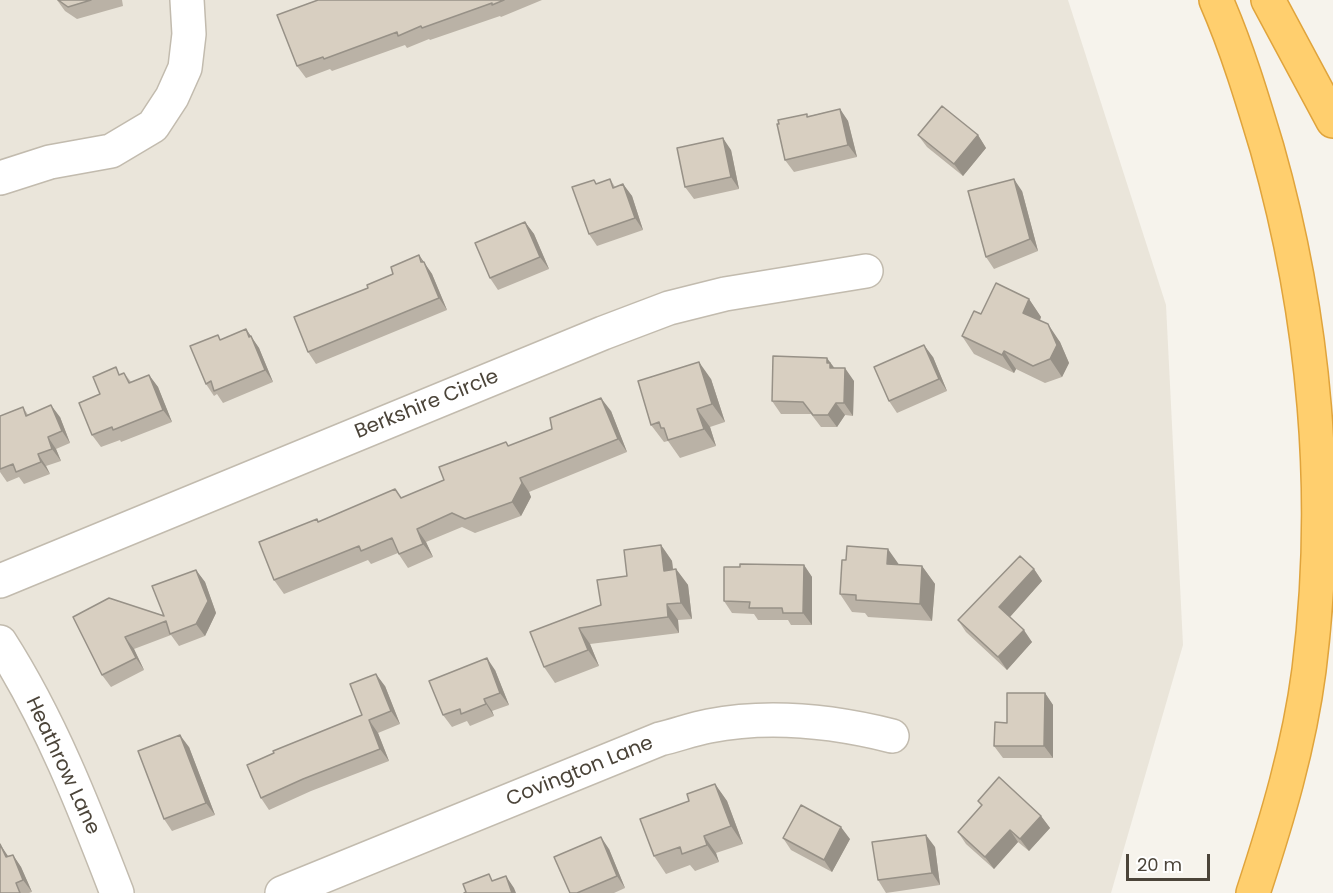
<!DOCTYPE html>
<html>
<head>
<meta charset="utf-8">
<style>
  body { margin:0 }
  #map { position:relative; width:1333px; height:893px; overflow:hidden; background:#f6f3ec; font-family:Poppins,sans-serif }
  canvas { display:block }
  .scale { position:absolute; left:1126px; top:854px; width:84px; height:27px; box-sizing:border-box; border:3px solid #4b4439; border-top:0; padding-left:8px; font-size:18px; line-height:21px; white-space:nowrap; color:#4b4439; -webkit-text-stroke:4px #fff; paint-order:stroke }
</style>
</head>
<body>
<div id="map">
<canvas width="1333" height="893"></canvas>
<div class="scale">20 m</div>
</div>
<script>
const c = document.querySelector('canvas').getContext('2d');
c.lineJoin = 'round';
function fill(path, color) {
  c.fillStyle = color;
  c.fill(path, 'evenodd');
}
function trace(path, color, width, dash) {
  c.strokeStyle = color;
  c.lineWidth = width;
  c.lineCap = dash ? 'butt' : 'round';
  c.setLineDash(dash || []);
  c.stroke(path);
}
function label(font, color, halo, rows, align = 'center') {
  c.font = font + ' Poppins,sans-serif';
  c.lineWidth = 4.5;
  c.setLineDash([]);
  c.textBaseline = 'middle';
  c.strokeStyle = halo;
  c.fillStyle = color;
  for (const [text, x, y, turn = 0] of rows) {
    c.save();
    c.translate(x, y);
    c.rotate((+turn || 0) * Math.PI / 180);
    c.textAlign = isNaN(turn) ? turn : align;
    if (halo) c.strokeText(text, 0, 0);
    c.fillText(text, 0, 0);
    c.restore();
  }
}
const residential = new Path2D(`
  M0 0H1068L1166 305 1183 645 1111 893H0Z`);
const street = new Path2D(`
  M0 178 50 162 111 151 153 126 172 97 185 68 189 34 187 0
  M0 581 603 333 669 308 725 294 866 271
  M0 642C50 720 84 807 117 893
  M282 893 660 739C677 735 693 729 709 726 771 714 832 721 892 736`);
const highway = new Path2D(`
  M1216 0C1237 48 1252 98 1267 148 1315 317 1331 495 1309 670 1299 747 1277 820 1253 893
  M1268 0 1333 121`);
const wall = new Path2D(`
  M57 0H122L123 6 77 19 65 11Z
  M318 0H542L501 17 500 16 430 40 429 39 407 48 405 45 332 71 330 69 306 78 297 66Z
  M840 109 848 121 857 157 794 172 785 160 809 116Z
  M918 135H978L986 148 963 176 927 147Z
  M731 150 739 189 694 199 685 187Z
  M610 179 615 187 623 184 632 196 643 230 597 246 589 234 594 180 597 184Z
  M1022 191 1038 251 994 269 986 257Z
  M525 222 534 234 549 269 498 290 490 278Z
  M419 255 432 274 447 310 316 364 308 352 368 288 393 274Z
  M1029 299 1041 317 1040 321 1060 342 1069 363 1062 377 1045 383 1016 369 1014 373 974 354 962 336 981 314Z
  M246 329 259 348 273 382 223 403 217 394 214 396 206 384 221 340Z
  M933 357 947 391 897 413 889 401Z
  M835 368 854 381 853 416 845 415 837 427H821L811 414H781L772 401Z
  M124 373 131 382 149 375 158 387 172 422 121 442 120 440 101 447 92 435 100 394 121 374Z
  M711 379 725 422 710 427 716 446 680 458 668 441 664 442 651 425Z
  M23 407 28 415 60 417 70 443 56 449 61 461 46 466 50 474 24 484 19 477 7 482 0 472V416Z
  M611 411 627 452 529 492 531 497 521 516 475 533 462 527 426 542 433 557 408 568 398 553 371 564 368 560 284 594 274 580 318 522 401 498 444 480 506 442 509 446Z
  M661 545 672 561 673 570 676 569 688 585 692 619 678 620 679 633 590 644 599 666 555 683 544 667 627 576Z
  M804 565 812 577V625H791L788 620H758L754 614 732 613 724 601 740 567Z
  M899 565 922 566 935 584 932 621 868 617 865 613 852 612 840 594Z
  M1034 569 1042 581 1010 617 1032 642 1007 670 966 632 958 620Z
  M196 570 205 582 216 613 205 636 179 646 171 635 134 649 144 670 111 687 102 675 73 617 164 616Z
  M495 670 509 705 492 711 494 716 470 726 467 721 452 727 443 715Z
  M385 686 400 724 378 733 389 761 311 791 269 810 261 798 362 715Z
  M1045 693 1053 705V758H1003L994 746 1007 723Z
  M189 747 215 815 172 831 164 819Z
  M715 784 727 801 743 844 716 853 719 862 695 871 690 865 666 874 654 856 689 801Z
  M978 801 1041 816 1050 828 1029 851 1018 842 994 869 966 844 958 832 982 806Z
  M783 838 850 839 832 872 791 850Z
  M935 847 940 885 886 893 878 880Z
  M609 849 625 888 614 893H570Z
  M13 855 21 867 32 892 29 893H0L8 856Z`);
const shadedWall = new Path2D(`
  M840 109 848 121 857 157 848 145Z
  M978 135 986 148 963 176 954 164Z
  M723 138 731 150 739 189 731 177Z
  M1014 179 1022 191 1038 251 1030 239Z
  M623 184 632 196 643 230 635 218Z
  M525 222 534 234 549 269 540 257Z
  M419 255 432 274 447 310 439 298Z
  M1029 299 1041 317 1035 330 1023 313Z
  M1048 324 1060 342 1069 363 1062 377 1050 359Z
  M246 329 259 348 273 382 265 370Z
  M924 345 933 357 947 391 939 379Z
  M1004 351 1016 369 1014 373 1002 355Z
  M827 358 836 370 838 380 827 363Z
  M699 362 711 379 725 422 712 404Z
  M845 368 854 381 853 416 844 403Z
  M149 375 158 387 172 422 163 410Z
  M601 398 611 411 627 452 618 439Z
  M836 403 845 415 837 427 828 415Z
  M51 405 60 417 70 443 62 431Z
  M697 409 710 427 716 446 704 429Z
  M48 437 56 449 61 461 52 449Z
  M38 454 46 466 50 474 41 462Z
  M520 478 529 492 531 497 521 516 512 502Z
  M417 529 426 542 433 557 423 544Z
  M661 545 672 561 675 587 664 571Z
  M888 549 900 566 887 564Z
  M804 565 812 577V625L803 613Z
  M922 566 935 584 932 621 920 604Z
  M676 569 688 585 692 619 681 603Z
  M1034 569 1042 581 1008 619 999 607Z
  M196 570 205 582 216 613 205 636 196 624Z
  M667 604 678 620 679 633 668 617Z
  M579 628 590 644 599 666 588 650Z
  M1024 630 1032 642 1007 670 998 657Z
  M125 637 134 649 144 670 136 658Z
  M487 658 495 670 509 705 500 693Z
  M376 674 385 686 400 724 391 711Z
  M1045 693 1053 705V758L1044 746Z
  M484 699 492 711 494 716 486 704Z
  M369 720 378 733 389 761 380 749Z
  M180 735 189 747 215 815 206 803Z
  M715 784 727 801 743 844 731 826Z
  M1041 816 1050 828 1029 851 1020 839Z
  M841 827 850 839 832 872 824 860Z
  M1010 830 1018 842 994 869 985 857Z
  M926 835 935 847 940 885 932 873Z
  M704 836 716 853 719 862 707 845Z
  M601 837 609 849 625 888 617 876Z
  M0 844 8 856 6 857Z
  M13 855 21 867 32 892 23 880Z
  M506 876 514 888 516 893H512Z`);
const building = new Path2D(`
  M58 0H91L68 7Z
  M318 0H504L492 5V3L422 28 421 26 398 36 397 32 324 59 323 57 297 66 277 15Z
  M942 106 978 135 954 164 918 135Z
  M840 109 848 145 785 160 777 124H779L778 120 807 114V117Z
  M723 138 731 177 685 187 677 148Z
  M610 179 613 188 623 184 635 218 589 234 572 187 594 180 596 184Z
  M1014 179 1030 239 986 257 968 191Z
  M525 222 540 257 490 278 475 243Z
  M419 255 421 262H424L439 298 308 352 294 317 368 288 367 285 393 274 391 267Z
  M996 283 1029 299 1023 313 1048 324 1057 345 1050 359 1033 366 1004 351 1002 355 962 336 974 311 981 314Z
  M246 329 249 337 251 336 265 370 214 391 211 381 206 384 190 346 218 335 220 340Z
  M924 345 939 379 889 401 874 367Z
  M773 356 827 358V363H830V368H845L844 403H836L828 415H813L803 402 772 401Z
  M699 362 712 404 697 409 704 429 668 440 664 428H661L659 422 651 425 638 381Z
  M116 367 119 375 124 373 129 383 149 375 163 410 113 430 112 427 92 435 79 403 100 394 93 377Z
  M601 398 618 439 520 478 522 483 512 502 465 519 452 513 417 529 423 544 399 554 392 538 361 551 359 546 274 580 259 542 317 519 318 522 395 489 401 498 444 480 439 467 506 442 508 446 552 429 550 418Z
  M51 405 62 431 48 437 52 449 38 454 41 462 16 472 13 464 0 469V416L23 407 26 416Z
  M661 545 664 571 676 569 681 603 667 604 668 617 579 628 588 650 544 667 530 632 601 605 597 580 627 576 624 550Z
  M847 546 888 549 887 564 922 566 920 604 856 600V595L840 594 842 560H846Z
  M1020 556 1034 569 999 607 1024 630 998 657 958 620Z
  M740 564 804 565 803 613H783L782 608H749L750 602 724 601V567H740Z
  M196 570 208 601 196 624 170 634 166 621 125 637 136 658 102 675 73 617 109 598 164 616 152 586Z
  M487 658 500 693 484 699 486 704 461 714 460 709 443 715 429 681Z
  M376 674 391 711 369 720 380 749 303 779 261 798 247 765 274 753 273 751 362 715 350 684Z
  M1007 693H1045L1044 746H994L995 722 1007 723Z
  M180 735 206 803 164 819 138 751Z
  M999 777 1041 816 1020 839 1010 830 985 857 958 832 982 805 978 801Z
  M715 784 731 826 704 836 707 845 682 854 680 847 654 856 640 819 689 801 687 794Z
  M801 805 841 827 824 860 783 838Z
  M926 835 932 873 878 880 872 842Z
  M601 837 617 876 577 893H570L554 857Z
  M0 844 6 857 13 855 23 880 16 883 20 893H0Z
  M489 874 492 881 506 876 512 893H464L466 892 463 884Z`);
const streetNames = [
  ["Berkshire Circle",427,405,-22],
  ["Heathrow Lane",62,766,65],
  ["Covington Lane",580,772,-22]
];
fill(residential, '#eae5da');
trace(street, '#c2bbae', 36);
trace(highway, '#e0a43c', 36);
trace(street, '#fff', 33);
trace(highway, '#ffcf6e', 33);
fill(wall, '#bab2a6');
fill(shadedWall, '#979187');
fill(building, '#d8cfc1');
trace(building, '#979187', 1.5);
label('20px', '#4b4439', '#fff', streetNames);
</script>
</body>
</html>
